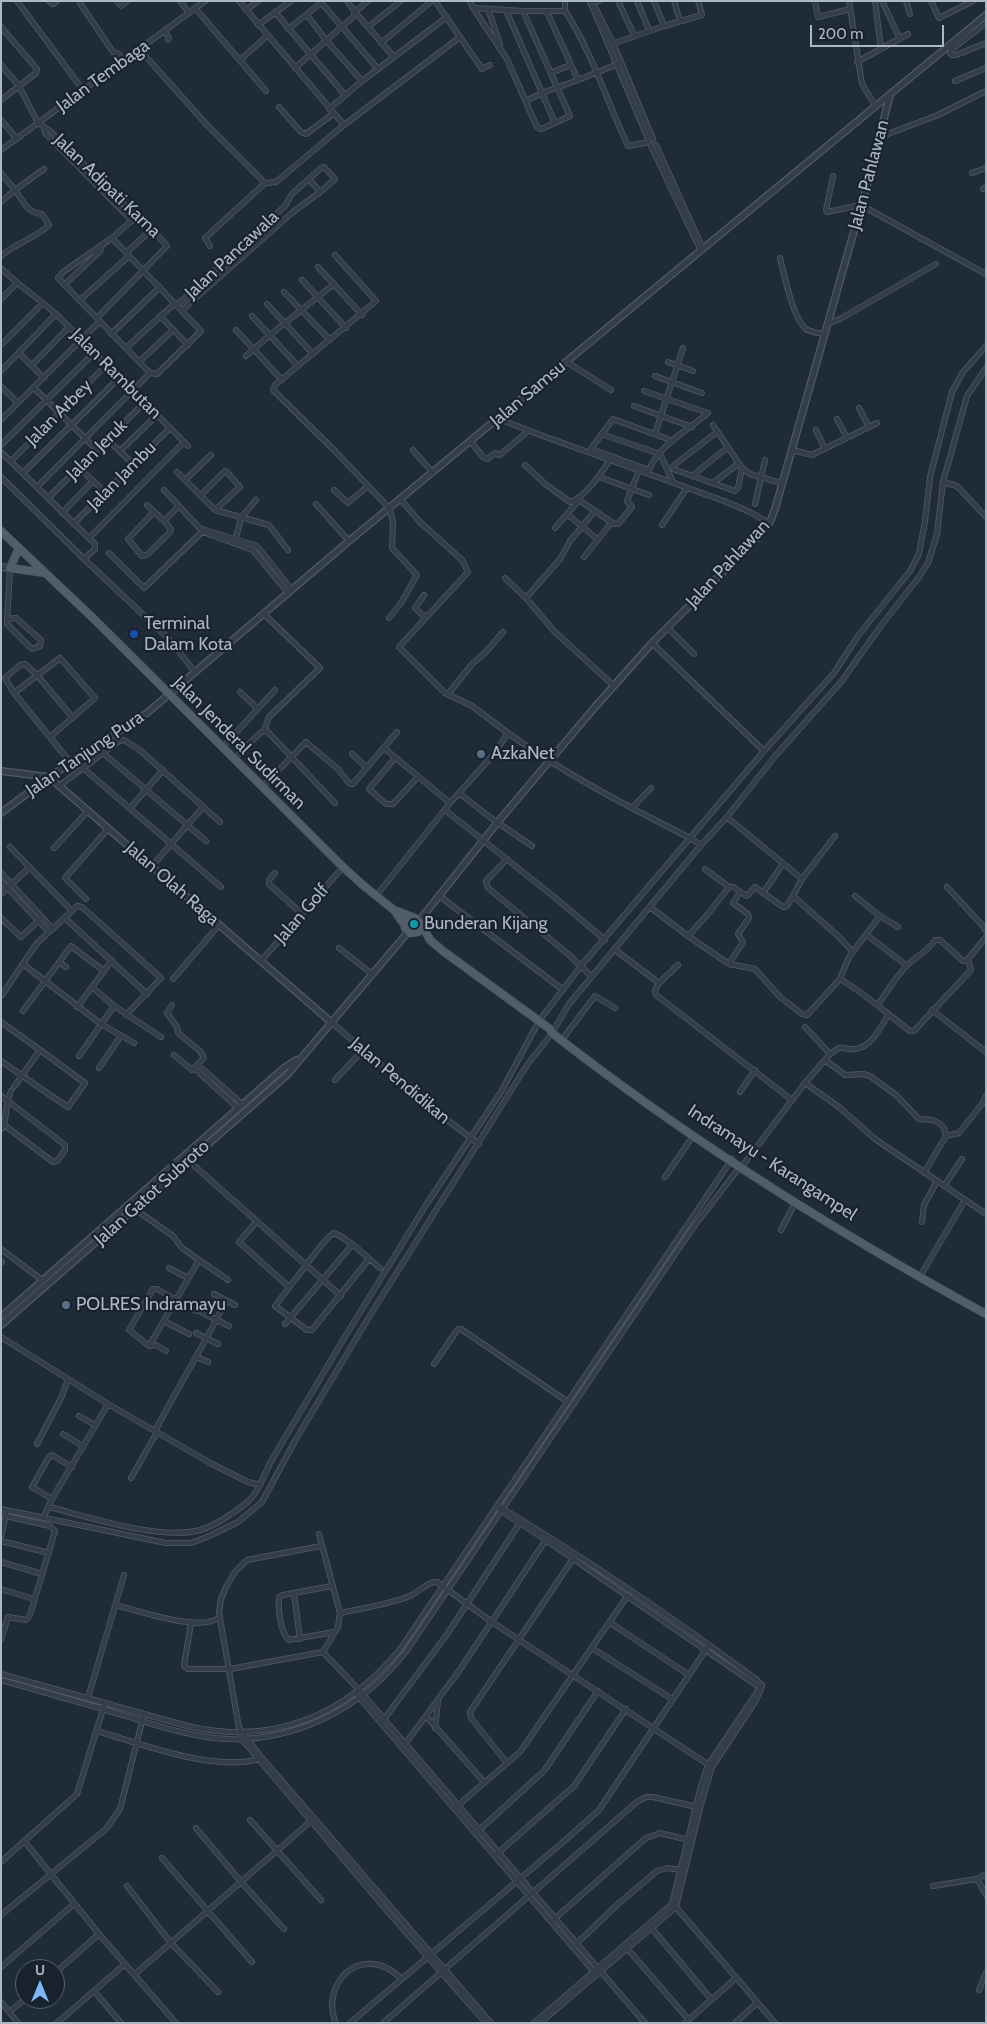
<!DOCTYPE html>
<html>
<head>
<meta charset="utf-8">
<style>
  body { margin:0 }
  #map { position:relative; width:987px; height:2024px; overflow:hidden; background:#1f2c38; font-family:Cabin,sans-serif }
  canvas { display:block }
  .frame { position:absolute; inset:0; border:2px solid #adb8c6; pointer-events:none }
  .north { position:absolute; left:15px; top:1959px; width:50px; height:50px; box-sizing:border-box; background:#19232d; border:1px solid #545f6a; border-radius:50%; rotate:0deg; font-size:14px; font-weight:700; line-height:20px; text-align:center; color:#adb8c6 }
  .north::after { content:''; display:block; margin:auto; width:18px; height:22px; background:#7cb7fc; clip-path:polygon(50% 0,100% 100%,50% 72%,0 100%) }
  .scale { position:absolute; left:810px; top:25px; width:134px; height:22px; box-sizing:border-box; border:2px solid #adb8c6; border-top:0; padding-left:6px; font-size:15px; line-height:18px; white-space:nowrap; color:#adb8c6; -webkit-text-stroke:4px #19232d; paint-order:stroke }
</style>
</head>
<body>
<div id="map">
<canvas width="987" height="2024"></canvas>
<div class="frame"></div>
<div class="north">U</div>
<div class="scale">200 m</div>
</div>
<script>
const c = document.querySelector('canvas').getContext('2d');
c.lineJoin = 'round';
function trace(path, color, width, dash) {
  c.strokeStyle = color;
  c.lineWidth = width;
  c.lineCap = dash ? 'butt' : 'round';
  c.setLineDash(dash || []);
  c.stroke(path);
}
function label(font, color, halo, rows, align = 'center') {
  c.font = font + ' Cabin,sans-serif';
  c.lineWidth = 4.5;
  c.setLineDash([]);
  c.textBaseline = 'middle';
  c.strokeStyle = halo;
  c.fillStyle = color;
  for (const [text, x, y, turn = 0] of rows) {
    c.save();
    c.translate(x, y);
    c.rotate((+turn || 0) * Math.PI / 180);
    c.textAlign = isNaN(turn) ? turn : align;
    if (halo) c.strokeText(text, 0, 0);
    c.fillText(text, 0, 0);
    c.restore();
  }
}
const minor = new Path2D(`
  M17 1 83 90
  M49 1 53 4 57 1
  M117 1 121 6 127 1
  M180 1 189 13
  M239 1 344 125 460 37 482 69 490 65
  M320 1 378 69
  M368 1 355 12 394 57
  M435 1 460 37
  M470 1 473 8 523 11H565V1
  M590 1 649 141
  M618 1 634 35
  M637 1 649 30
  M674 1 680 21
  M815 1 818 17 850 9
  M849 1 862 84 875 105
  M875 1 881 49
  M882 1 900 39
  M906 1 910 14
  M931 1 939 18 973 1
  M80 3 113 52 119 54 123 62
  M590 3 599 1
  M595 7 613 43 653 139
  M195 8 266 91
  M473 8 507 59 537 127 541 129 555 123
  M488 9 500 44
  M246 10 258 1
  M506 10 542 93 578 80
  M523 11 570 116 555 123 542 93 526 101
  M565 11C592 52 607 102 628 146L649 142
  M275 12 345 95
  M547 12 578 80 618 64
  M307 15 326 40 362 81
  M986 23 952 49 950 53 952 55H956L986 43
  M258 25 291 1
  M664 26 702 15 698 1
  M1 27 37 69 36 73 1 100
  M368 27 401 1
  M288 29 321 3
  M164 31 169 38 168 40
  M381 43 432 1
  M612 44 664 26 654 1
  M140 50 207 125 265 183 205 238 210 246
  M240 60 267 36
  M857 62 908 34
  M1 65 19 86 38 123 49 130 124 204 152 229 167 246 97 318
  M295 68 353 17 355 12 347 1
  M551 73 570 65
  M955 81 986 68
  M279 107 301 132 306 134 333 114
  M329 109 362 81 447 17
  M1 120 17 139
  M44 128 45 133 132 221
  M880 137 938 115 986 91
  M656 145 703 249
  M651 146 701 251
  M1 150 205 1
  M1 173 15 190 44 169
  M972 173 986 168
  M833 176 826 210 827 212 861 205 986 274
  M265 183 276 182 344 125
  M983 189 986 187
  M1 202 15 190C25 203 27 213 42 214L49 225C36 238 12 245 1 256
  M112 238 63 272 58 278 150 373 157 374 201 331 112 238 137 216
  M126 253 152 229
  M335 255 376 301 275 385 273 390 335 451 390 509 393 523 392 548 417 575 401 603 389 618
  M780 258C784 274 793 319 806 329 810 332 819 333 824 334
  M318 267 362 315
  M1 268C19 286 38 298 56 314L188 446
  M302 280 346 328
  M64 285 100 251 102 245
  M284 292 330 340
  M1 299 17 283
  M80 300 129 256
  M267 304 313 354
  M177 305 285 206 292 194 321 168 324 167 335 179 320 192
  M182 310 293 212 320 192 309 179
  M160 316 188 345
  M252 316 298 366
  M827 324 840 319 936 264
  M236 330 282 380
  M111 334 160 287
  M1 345 43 303
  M126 348 175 303
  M19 353 44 378
  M246 356 270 335 334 284
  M140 361 173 330
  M567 362 611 390
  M668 362 693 371
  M32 365 69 327
  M1 371 56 314
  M655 376 702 393
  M1 386 18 403
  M34 388 97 450
  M644 391 708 413
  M634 406 692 427
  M859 408 869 427
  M499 419 543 436 724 501 750 512 769 523
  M837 419 847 438
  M1 420 99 322
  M713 425 742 468 750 474 781 483
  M816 430 825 449
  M717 432 673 466V469L735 491 738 488 742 468
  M601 434 660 454 673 482
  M655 434 683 348
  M108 440 133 464
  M673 441 613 419 591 449 649 470C659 445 688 430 708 413
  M471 442 484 458 487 459 495 453 500 455 528 431
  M1 445 95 352
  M413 450 433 473
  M792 450 812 455 877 423
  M120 451 157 415
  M1 452 95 544V549L84 559 1 477
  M211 455 185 480 215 510 269 525 288 550
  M11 461 107 364
  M525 465 544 483 570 502C586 497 601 473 610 460
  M79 468 105 492
  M177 472 185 480
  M23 473 120 377
  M692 476 728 447
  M602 478 649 495
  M943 482 957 486 986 517
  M713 483 739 463
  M37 487 150 373
  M164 490 179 506
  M334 490 348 503 368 486
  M200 496 225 471 227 472 240 487 215 510
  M48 498 145 402
  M401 500 420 522 462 560 468 572 399 647 445 693 472 706 508 733
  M316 504 349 541
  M755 504 765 460
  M147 505 164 521 179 506 203 532 253 550 288 593
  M154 512 128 539 142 556 147 555 170 532 171 529 164 521
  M62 513 93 481
  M73 524 170 428
  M662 525 687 488
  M555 528 567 514
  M202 529 257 546 292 590
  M89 538 184 442
  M597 539 567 514 579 500 614 524H618L632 507 627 501 639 470
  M570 541 594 512
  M235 542 241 518 256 500
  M109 553 144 588 204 530
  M584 557 611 523
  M84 559 169 639 194 671
  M505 578 526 598 554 631 614 686
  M424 595 415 608 425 617
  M526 598 560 559 568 545
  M263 613 320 668 269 717 264 731
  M8 619 16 618 41 640 40 646 32 649 7 624 10 568
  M668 628 694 654
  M652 643 764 751
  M240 692 258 709
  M14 693 60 658 95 698 50 737
  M448 694 473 663 485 653 503 632
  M222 748 275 690
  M384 748 450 803
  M103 753 206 841
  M352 754 367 768
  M395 758 369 789 386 804H393L418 777
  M234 759 261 732 267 731 335 803
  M71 763 14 693 5 678 20 665 25 664 37 675 73 718
  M83 768 221 887
  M59 786 119 741 124 740 141 751 220 822
  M262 787 306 742 338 769 349 783 353 784 397 732
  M459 793 491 818 532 846
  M131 807 163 770
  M632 808 651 788
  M445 810 558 900 605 940
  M727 817 802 879 793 896
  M54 848 88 811
  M507 859 486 881 488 888 568 954 591 976
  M152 866 203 807
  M705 869 729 887
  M1 873 53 929
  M275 873 269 880V884L302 914
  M802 879 835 836
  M1 881 49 932
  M947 887 983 926 986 931
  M763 893 783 864
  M1 894 29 868
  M438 895 562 989
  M376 896 450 803 493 755 508 733C565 774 627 806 690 838L701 845
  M86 899 65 878 108 829
  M650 907 688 936
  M72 911 77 906 82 907 161 978 126 1015
  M880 916 898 927
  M1 918 21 937 39 920
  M65 918 147 994
  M867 935 907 966
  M339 948 372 974
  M614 949 659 983 655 990 656 995 792 1100
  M853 952 838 936 793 896 787 906 783 907 755 887 747 896 733 887H729L708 914 688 936 729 964 755 969 780 997 802 1014 807 1015 840 979 849 957 880 916 855 896
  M261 961 343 867
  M59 962 66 967
  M23 964 101 1024 134 1043
  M729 964 743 942 738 934 749 918 748 914 733 903 740 892
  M173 979 219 925
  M840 979C866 994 886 1013 910 1031H914L971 970 968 959 986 937
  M659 983 678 965
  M92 987 114 1006 161 1037
  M2 995 37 943 72 911 10 847
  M878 1004C889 990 898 972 912 961 921 953 928 951 935 940H940L963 961H968
  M172 1005 167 1013 177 1027 178 1033 200 1051 204 1058 192 1070 174 1055
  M77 1007 104 971
  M932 1010 986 1052
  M23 1011 71 946 104 971 112 960
  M539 1021 581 966 764 751 834 673 858 636 910 571 919 554 925 521 930 477 952 392 963 372 986 346
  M1 1022 40 1050
  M331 1022 438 1113 479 1144
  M805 1027 830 1054
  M564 1037 595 996 615 1008
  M79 1056 114 1006
  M825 1060 845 1075 863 1074 870 1076 896 1095 919 1119 933 1120 940 1124 944 1128 946 1136 924 1173
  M1 1061C23 1076 45 1092 68 1107L85 1083 40 1050 14 1087
  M198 1065 242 1104
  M99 1068 121 1036
  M195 1069 238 1108
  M335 1080 363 1050
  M805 1083 839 1107 875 1139 986 1214
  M740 1092 755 1070
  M1 1096 8 1101 11 1091
  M1 1122 4 1125 8 1101 61 1142 65 1145V1150L57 1161 53 1162 4 1125 1 1129
  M946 1136 959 1133 982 1104 986 1096
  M189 1161 341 1296
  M665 1177 693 1136
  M944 1186 962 1159
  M132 1207 173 1236 182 1248 199 1260 149 1346 156 1345 166 1351
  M257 1221 239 1242 289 1287
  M922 1222 924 1205 937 1181
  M781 1230 795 1203
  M1 1249 42 1280
  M369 1259 312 1330H307L275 1306 323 1243 333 1233C347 1237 368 1258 380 1268
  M199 1260 228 1280
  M1 1261 2 1262
  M169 1268 188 1278
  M922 1273 965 1200
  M214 1294 235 1305
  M201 1312 229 1326
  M164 1321 189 1334
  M285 1324 352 1245
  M196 1333 218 1344
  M1 1337 108 1404
  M149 1346 129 1330 153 1289H157L196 1311
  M197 1357 208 1362
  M434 1364 458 1329H461L568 1402
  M79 1416 95 1425
  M155 1431C178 1387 204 1345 226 1301
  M63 1434 83 1446
  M37 1444 62 1396 68 1379
  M131 1478 157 1432
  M52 1499 32 1487 49 1457 52 1455 72 1467
  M49 1507C89 1517 161 1541 200 1530 212 1527 221 1521 231 1514 244 1506 253 1499 260 1485
  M500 1507C588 1560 675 1619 757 1680L762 1687 755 1702 712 1767 700 1808 676 1907 540 2023
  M1 1509 166 1543H191L207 1537 238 1522 262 1502 296 1439 369 1317 527 1065 552 1033 569 1004 701 845 727 817 776 755 841 682 880 627 919 577 928 563 937 534 943 482 967 396 986 368
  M500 1510 546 1540 759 1687
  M43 1518 52 1499 108 1404 212 1464 248 1482 260 1485 270 1463 343 1340 426 1205 501 1092 539 1021
  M319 1534 340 1613 338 1627 323 1652 360 1691 645 2023
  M1 1537 6 1514
  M1 1541 49 1553
  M321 1546 247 1560 235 1572 226 1587 221 1599 219 1613 239 1728 262 1758 491 2023
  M1 1562 42 1574
  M332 1586 283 1595 279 1597C278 1609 280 1632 289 1640L334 1632
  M1 1589 34 1599
  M294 1594 300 1639
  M116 1605C139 1611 201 1633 220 1617
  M340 1613C363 1608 387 1605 410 1596 419 1592 428 1581 437 1582L492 1622 712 1767
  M609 1622 689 1675
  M191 1623 184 1666 188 1669H230L323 1652
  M1 1639 8 1617 26 1620 30 1615 55 1531 50 1526 6 1516
  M592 1648 672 1699
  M1 1674 187 1726C273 1746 346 1716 401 1648L732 1159
  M1 1680C35 1690 69 1699 103 1709 140 1720 175 1733 213 1738 290 1746 362 1710 407 1650L692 1229 739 1168 743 1165 805 1083 830 1054 839 1048C844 1047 849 1050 855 1049 871 1048 881 1027 888 1015
  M358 1696 595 1973
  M88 1698 124 1575
  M426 1716 484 1782
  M382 1722 448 1633 521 1521
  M435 1728 438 1701
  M97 1731C142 1744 214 1772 259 1759
  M240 1737 389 1913 486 2023
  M405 1744 459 1671 547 1538
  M507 1763 471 1718 470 1712 575 1556
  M456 1807 520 1752 628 1595
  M250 1820 321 1900
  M196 1828 241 1882 284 1929
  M478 1831 544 1771 598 1691
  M25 1842 99 1934 176 2023
  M498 1853 574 1786 626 1709
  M162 1858 252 1962
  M1 1862 77 1794 104 1706
  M977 1879 986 1895
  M127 1886 171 1943 218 1992
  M933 1886 977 1879 986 1874
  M675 1906 775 2023
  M1 1915 106 1829 120 1809 144 1714
  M552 1921 646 1838 660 1833 689 1840
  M650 1926 711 1999
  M574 1946 618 1904 657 1871 667 1868 682 1870
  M626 1947 688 2019
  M1 1967 74 1904
  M55 1973 99 1934
  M135 1974 311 1821
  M979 1990 986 1973
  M94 1991 121 2023
  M1 2002 18 2023
  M9 2012 25 1999
  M57 2023 125 1964
  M336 2023C323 1994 345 1957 379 1965 388 1967 395 1973 402 1979
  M350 2023 562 1843 599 1810 709 1645
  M383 2023 638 1801 647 1797H653L697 1807
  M534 2023 672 1904 700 1790 708 1765 758 1691 759 1687 762 1685
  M685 2023 736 1978
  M735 2023 757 2003`);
const tertiary = new Path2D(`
  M1 567 10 568
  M1 771 49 777 331 1022
  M1 813 49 777 147 713 349 541 986 15
  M419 921 497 823 595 707 652 643 756 539 770 522 775 509 866 189 890 95
  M1 1317 284 1068 296 1060
  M1 1325 287 1075 408 932`);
const primary = new Path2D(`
  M1 531 94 619 343 867 364 886 394 910 415 918
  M19 548 10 568 45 573
  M394 910 410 933 418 932 421 927 420 923 415 918 410 919 406 922 405 928
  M421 924 430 940 443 951 550 1029 552 1033C689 1140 834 1231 986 1314`);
const markers = [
  [134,634,5,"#1a4fb4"],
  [481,754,5,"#5c6f8a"],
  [414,924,5,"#0f9aa8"],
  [66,1305,5,"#5c6f8a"]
];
const streetNames = [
  ["Jalan Tembaga",103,76,-36],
  ["Jalan Pahlawan",869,175,-75],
  ["Jalan Adipati Karna",107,186,44],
  ["Jalan Pancawala",232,255,-43],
  ["Jalan Rambutan",116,374,45],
  ["Jalan Samsu",528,394,-40],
  ["Jalan Arbey",59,413,-45],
  ["Jalan Jeruk",97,450,-45],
  ["Jalan Jambu",122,476,-45],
  ["Jalan Pahlawan",728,564,-47],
  ["Jalan Jenderal Sudirman",239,743,45],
  ["Jalan Tanjung Pura",85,754,-34],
  ["Jalan Olah Raga",172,884,41],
  ["Jalan Golf",302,914,-49],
  ["Jalan Pendidikan",400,1081,40],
  ["Indramayu - Karangampel",772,1163,33],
  ["Jalan Gatot Subroto",152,1193,-42]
];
const poiNames = [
  ["Terminal",144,624],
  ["Dalam Kota",144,645],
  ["AzkaNet",491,754],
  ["Bunderan Kijang",424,924],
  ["POLRES Indramayu",76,1305]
];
trace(minor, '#505b67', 6);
trace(tertiary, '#505b67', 8);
trace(primary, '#3c4752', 9);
trace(minor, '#333e49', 4.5);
trace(tertiary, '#333e49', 5.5);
trace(primary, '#515d69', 8);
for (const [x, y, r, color] of markers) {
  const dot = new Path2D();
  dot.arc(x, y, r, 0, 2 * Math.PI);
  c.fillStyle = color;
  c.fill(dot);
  trace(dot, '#19232d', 2);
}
label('18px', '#adb8c6', '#19232d', streetNames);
label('18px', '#adb8c6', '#19232d', poiNames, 'left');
</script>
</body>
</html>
